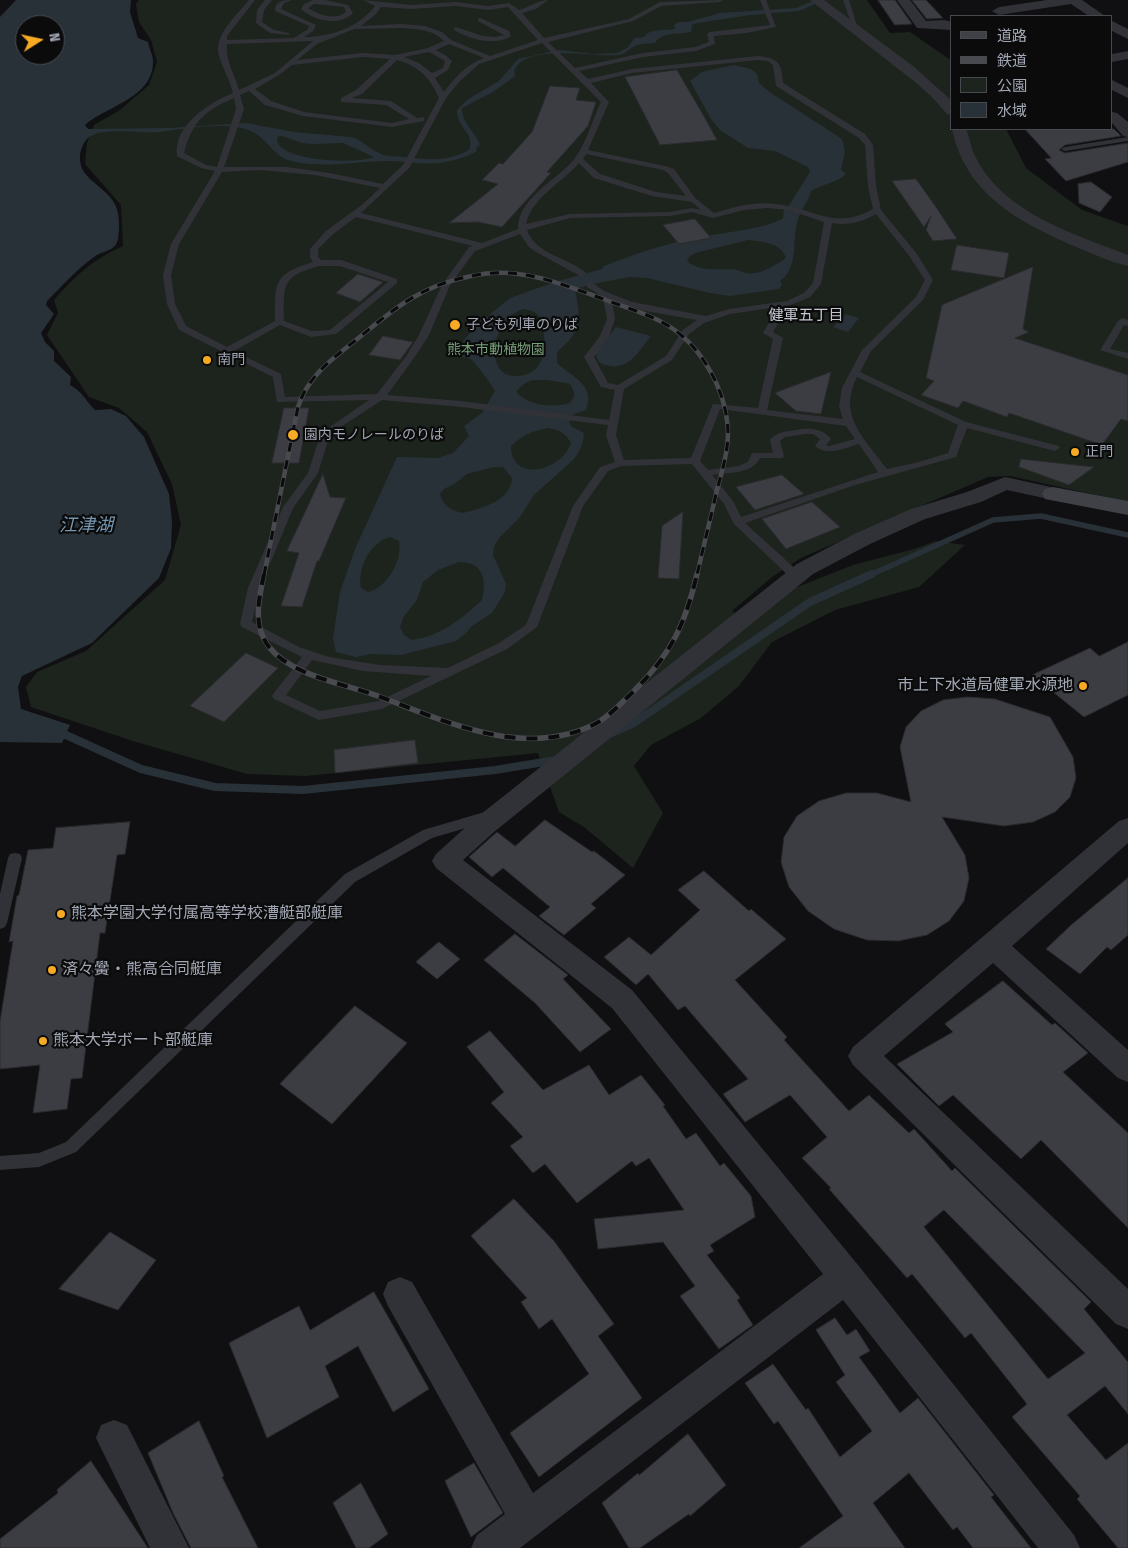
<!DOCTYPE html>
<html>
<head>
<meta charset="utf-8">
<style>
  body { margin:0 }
  #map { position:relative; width:1128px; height:1548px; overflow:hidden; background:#101012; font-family:"Fira Sans Condensed","Noto Sans JP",sans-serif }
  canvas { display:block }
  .legend { position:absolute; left:950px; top:15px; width:162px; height:115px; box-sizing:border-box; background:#0b0b0c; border:1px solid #47494f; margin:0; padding:6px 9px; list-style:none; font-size:15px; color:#a1a7b3 }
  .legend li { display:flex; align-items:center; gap:10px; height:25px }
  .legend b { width:25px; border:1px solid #47494f }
  .north { position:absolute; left:15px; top:15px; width:50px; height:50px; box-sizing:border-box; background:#0b0b0c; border:1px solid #47494f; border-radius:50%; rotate:80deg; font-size:14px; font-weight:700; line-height:20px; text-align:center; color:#a1a7b3 }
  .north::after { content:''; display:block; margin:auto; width:18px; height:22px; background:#f7aa23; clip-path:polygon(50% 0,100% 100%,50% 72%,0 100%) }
</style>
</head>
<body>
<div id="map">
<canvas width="1128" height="1548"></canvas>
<ul class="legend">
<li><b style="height:6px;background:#3f4147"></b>道路</li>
<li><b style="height:6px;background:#484a50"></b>鉄道</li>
<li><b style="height:14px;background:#1c241d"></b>公園</li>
<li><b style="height:14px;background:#283137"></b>水域</li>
</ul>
<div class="north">N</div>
</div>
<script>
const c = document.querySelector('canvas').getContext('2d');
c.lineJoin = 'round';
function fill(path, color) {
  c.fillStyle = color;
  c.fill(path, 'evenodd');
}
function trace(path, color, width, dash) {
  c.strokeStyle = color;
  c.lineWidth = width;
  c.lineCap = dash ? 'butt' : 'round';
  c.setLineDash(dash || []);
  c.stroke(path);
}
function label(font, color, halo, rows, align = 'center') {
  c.font = font + ' "Fira Sans Condensed","Noto Sans JP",sans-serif';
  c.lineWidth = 4.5;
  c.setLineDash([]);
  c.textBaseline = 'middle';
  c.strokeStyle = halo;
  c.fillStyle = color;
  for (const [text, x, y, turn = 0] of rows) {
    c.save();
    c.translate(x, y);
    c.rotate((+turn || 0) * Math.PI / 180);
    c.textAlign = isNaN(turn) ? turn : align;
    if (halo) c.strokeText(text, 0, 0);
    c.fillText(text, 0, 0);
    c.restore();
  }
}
const green = new Path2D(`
  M139 0H867L890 33 910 32 952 61V129H1006L1026 168 1082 210 1128 226V502L1010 476 988 477 801 558 772 577 732 611 739 615 767 599 853 565 914 549 936 541 965 545 919 587 835 610 772 642 739 686 701 718 651 745 634 766 663 813 633 868 584 827 559 812 538 753 305 776 247 774 133 741 31 707 26 687 37 672 86 651 165 580 181 525 172 484 147 432 119 408 89 397 47 335 58 313 54 300C76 275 92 260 123 246L121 205 85 164 87 143 94 125 120 110 149 85 157 62 151 40 139 22 136 4Z`);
const water = new Path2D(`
  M16 0H131L130 12 138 38 148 42C149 48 153 55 153 61 154 98 106 106 85 125L88 129 169 128 246 123 294 132 351 137C362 140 370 149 381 154 389 157 397 156 404 157 429 160 446 162 469 150 476 134 456 127 457 110L468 99 499 81 518 59 559 50 594 54 617 53 627 48 635 38 644 37C650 28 664 31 675 29L674 25 678 22H688L720 13 796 8 815 0H825L799 11 751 15 697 23 692 25 691 32C679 35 662 31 655 43 648 44 641 43 635 46 628 49 626 55 616 55 591 57 525 43 514 71L515 76 493 92 462 108C461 122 475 131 480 145L476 148 477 151C467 157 457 160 445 162 427 166 408 161 389 161 357 161 323 169 291 161 271 156 266 133 242 128 215 123 186 129 159 132 142 134 100 126 88 138 84 142 81 148 80 154 78 179 100 182 113 201 119 210 119 219 119 230 118 235 119 240 116 244 113 251 100 252 94 257 76 270 63 285 47 301L46 305 54 314 41 333 45 342 54 351V361L71 377 70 385C84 393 84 399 95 410L111 409 126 416 144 437 169 494 172 521 171 548 159 578 92 643 22 676 18 687 21 709 70 725 62 743 0 742V17ZM25 25H55V55H25ZM282 136 302 143 313 144 343 143 374 157C358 164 283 162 277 141V137Z
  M734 65 751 69 757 74 759 83 771 93 842 139 845 151 841 170 846 174C837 183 822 184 811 191 809 201 801 209 798 219 791 241 800 266 780 281L782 285 779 289 730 296 710 293 647 278 629 277 593 284 575 289C578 307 583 323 571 338 567 344 561 347 557 353V363C572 377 596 385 586 410L572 415 569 423 572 427 584 433C583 444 580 452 573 460L534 495 520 517 499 538 494 547 493 555 506 584 505 592 492 613 472 626 465 634 456 641 401 655 371 654 356 657 336 652 333 638 340 592 355 549 397 457 438 458 453 453 469 436 464 426 482 413 495 391C493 386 476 364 472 360 467 357 458 356 452 354L476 326 510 298 555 282 602 269 604 266C632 255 659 246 689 239 709 234 770 229 783 218L784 209 788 207 810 172 808 167 775 151 748 148 720 130 711 119 690 81 702 72ZM748 240C762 242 781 242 786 258 776 265 759 276 746 273 741 272 737 269 732 269 715 269 700 272 687 261L689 257 695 253ZM524 309C529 310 534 311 538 315 543 320 541 323 543 329 547 351 543 376 516 376 509 376 503 374 499 368 487 348 502 314 524 309ZM533 380H547L570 384C575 392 576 396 570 403 554 408 526 406 516 391L525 383ZM548 428C560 430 565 433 571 443 561 472 511 483 511 446 522 435 533 431 548 428ZM494 467H503L512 478C511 501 482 508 463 513 452 511 442 505 440 494L444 489 454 484 467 474ZM390 537 399 541C403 560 387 588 368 592L361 588C357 569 370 542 390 537ZM459 562C483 562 487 579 482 600 461 619 441 636 412 640L404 635 400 627 404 616 417 600 423 582 438 570Z
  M846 314 859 318 848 332 833 327Z
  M616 327 651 336C639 351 628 372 605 365 599 363 596 359 596 353Z`);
const streamFar1 = new Path2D(`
  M870 575 993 520 1041 516 1128 535`);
const stream = new Path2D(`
  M57 733 66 735 141 769 215 787 303 790 495 770 556 760
  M612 733 634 723 810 602 872 574`);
const building = new Path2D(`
  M878 0H895L912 24 895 25Z
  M912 0H926L943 18 927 19Z
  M677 70 705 118 717 140 660 145 625 77Z
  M550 86 580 88 576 100 596 102 588 126 547 172 551 173 502 227 478 222 449 223 498 184 482 180 499 163 503 164 532 132Z
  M1025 129H1114L1121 136 1065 145 1059 150 1065 153 1128 143V162L1066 181 1045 159 1051 158Z
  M916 179 936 207 957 239 933 241 926 230 931 216 924 227 892 181Z
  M1091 182 1112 197 1100 212 1079 203 1078 184Z
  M695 219 711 238 679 244 663 225Z
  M957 245 1009 253 1004 278 951 270Z
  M1033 267 1023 329 1029 332 1015 338 1128 375V421L1121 419 1102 445 1009 413 1007 417 963 401 958 408 921 395 934 381 926 378 942 305Z
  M358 274 383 282 360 302 336 293Z
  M383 336 413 342 400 360 369 355Z
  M831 372 821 414 796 411 775 393Z
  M284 408H309L299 463H272Z
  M1021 459 1094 467 1069 485 1019 467Z
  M323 474 330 497 346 498 319 561H317L302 607 281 606 299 553 287 551Z
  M782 475 804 494 755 510 736 487Z
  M812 502 840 527 786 549 762 519Z
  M683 512 679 579 658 578 662 526Z
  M1128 642V695L1084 717 1032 675 1090 648 1099 656Z
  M246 653 278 668 224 722 190 706Z
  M968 697 995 699 1050 717 1073 757 1076 778 1070 797 1055 812 1033 822 1004 826 942 817 965 855 969 878 964 901 949 921 927 935 898 941 867 940 834 929 808 911 789 887 781 862 784 837 797 816 819 801 846 793H877L911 802 900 747 906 727 921 711 943 700Z
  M415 740 418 763 335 773 334 750Z
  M545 820 592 852 594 851 625 875 591 904 596 908 564 935 539 916 550 907 503 868 492 877 469 857 497 832 515 846Z
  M130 822 125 854 117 855 105 933H100L82 1078 71 1079 67 1109 33 1113 40 1065 0 1069V1021L13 941 9 942 17 896 19 895 28 850 53 848 56 828Z
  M704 871 749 911 751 909 786 939 735 980 787 1037 784 1040 849 1111 869 1095 909 1133 914 1129 952 1171 955 1168 1091 1302 1084 1309 1128 1362V1414L1105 1386 1067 1415 1106 1460 1128 1443V1548H1118L1077 1499 1080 1496 1012 1417 1027 1404 971 1333 965 1338 912 1274 907 1278 829 1189 831 1188 802 1158 827 1137 790 1095 745 1122 723 1094 748 1079 685 1006 678 1010 648 974 636 985 604 957 629 937 651 955 700 910 678 890ZM944 1210 1085 1353 1048 1379 924 1227Z
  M1128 878V935L1111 950 1107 947 1080 974 1046 949 1070 926Z
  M515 934 568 975 563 979 611 1029 580 1052 535 1003 484 960Z
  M439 942 460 959 437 979 416 962Z
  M1003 981 1052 1025 1055 1023 1088 1053 1063 1072 1128 1133V1228L1041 1140 1021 1159 953 1095 939 1106 897 1064 953 1032 945 1024Z
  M355 1006 407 1043 332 1124 280 1084Z
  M490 1031 543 1090 589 1065 609 1095 641 1075 665 1105 663 1106 686 1139 696 1133 720 1166 724 1163 751 1196 755 1217 710 1245 714 1251 707 1255 740 1298 737 1300 753 1325 719 1349 680 1296 695 1286 663 1242 598 1249 594 1219 684 1210 649 1158 636 1166 632 1161 577 1203 545 1164 533 1173 510 1146 523 1137 491 1103 504 1092 467 1047Z
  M514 1199 554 1241 614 1324 598 1336 642 1398 539 1477 510 1433 589 1374 552 1319 539 1329 521 1302 527 1298 471 1236Z
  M110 1232 156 1260 118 1310 59 1289Z
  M374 1292 429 1389 393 1412 358 1346 325 1366 339 1397 267 1438 229 1343 299 1306 310 1330Z
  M835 1318 847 1335 856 1329 870 1351 859 1357 900 1413 918 1398 994 1495 991 1497 1031 1548H973L957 1527 953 1530 909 1473 873 1503 905 1548H799L843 1516 778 1421 774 1424 745 1383 773 1364 806 1410 808 1408 840 1457 872 1431 836 1382 845 1375 816 1330Z
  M199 1421 224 1476 222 1477 258 1548H191L173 1513 148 1453Z
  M688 1434 726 1485 690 1516 689 1514 640 1548H629L602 1503 638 1473 639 1475Z
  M91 1461 148 1548H0V1539L58 1493 57 1490Z
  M474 1463 503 1513 471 1537 445 1481Z
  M361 1483 388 1534 369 1548H356L333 1503Z`);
const lane = new Path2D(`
  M249 0H255L227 36V40L294 38 308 29 309 26 275 11C275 1 283 0 292 0L284 3 281 9 316 25 313 31 304 37C330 37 358 28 375 6L363 0 411 5 456 2 488 6 509 3 519 10C529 7 539 0 548 0L536 9 522 13 544 38 629 19 660 2 723 0 720 2 661 6 633 21 548 42 575 68 643 53 695 47 709 42 707 34 710 32 770 25 760 0H766L776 27 746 33 714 36 715 44 696 51 643 57 579 71 588 79 632 69 758 56C778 58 782 63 783 83L865 134 873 145 876 186 881 210 917 254 933 280 923 300 871 351 860 372 966 422 1059 446 1060 448 1055 451 967 428 956 457 855 485 745 523 800 573 801 576 796 580 792 579 734 524 724 504 692 464 621 466 608 471 583 506 537 627 507 649 382 709 319 720 274 699 272 696 274 693 302 657 242 627 240 624 248 588 283 507 308 473 321 433 369 400 277 402 273 377 179 330 167 304 163 275 171 244 215 171 201 168 177 156C173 125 209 103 233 93 230 80 223 69 219 56 213 35 237 15 249 0ZM456 6 488 10 508 7 538 40 490 56 451 40 442 32 425 26 400 24 361 26 376 14 381 7 411 9ZM400 28C416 29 432 29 444 41L428 48 395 55 363 53 297 60 317 44 354 29ZM313 41 275 73 239 90C235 74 225 61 227 44ZM542 43 601 102C593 119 583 152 570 164 553 181 517 201 518 229L482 243 361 213 409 168 446 98 459 82 479 64ZM449 44 484 58C467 64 454 78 444 92L435 78 448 70 452 61 445 55 436 50ZM429 52 445 61 443 68 432 73 419 63 404 57ZM363 57 390 59 356 90 341 98V102L386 105 409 119 392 123 304 112 271 101 255 89 279 75 292 65ZM397 60C419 66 430 78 439 98L403 165 383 184 329 173 287 167H224L244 109 240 95 249 91 265 105 303 116 392 127 424 121V117L417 118 391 101 352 98 362 94ZM758 60 768 61 773 65 776 86 859 138 865 145 868 186 873 209C833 231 815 208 776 204 755 201 734 207 714 213L695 198 674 169 665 166 588 150 609 102 591 83 632 73ZM234 98 236 109 217 167 206 165 184 153C192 122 204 111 234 98ZM586 154 663 170 668 173 686 196 656 192 600 174 583 159ZM579 163 594 178 652 196 692 202 701 210 692 208 670 212 570 214 526 224C532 197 562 183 579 163ZM259 170 315 175 380 188 363 204 326 231 310 249V257L313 262C273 274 275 283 275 321L227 347 186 326 175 304 171 275 179 244 222 172ZM767 208 789 210 824 222 813 283 804 293 787 301 729 309 706 316 632 302 604 291 593 283H587V287L603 297 607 319 600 336 584 357 601 387 615 390 609 420 461 401 387 395 414 358 429 335 450 285 475 251 520 234 529 247 536 252 582 277 586 274 585 272C567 257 536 255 527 230L570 218 670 216 692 212 713 218 744 210ZM876 214 910 257 925 280 916 297 862 350 842 388 839 406 843 419 767 410 783 338 773 332 788 306 810 297 821 284 832 223C848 226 862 222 876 214ZM356 217 473 246 469 247 442 285 419 335 407 355 377 394 285 397 281 374 234 351 280 325 311 337 336 334 397 283V279L341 260H321L318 257V249L332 235ZM319 266H340L388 282 330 330 312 331 284 321C284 284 281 277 319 266ZM612 301 645 311 697 320 683 330 666 356 618 385 608 383 594 357 609 336 615 319ZM778 307 763 333 773 339 758 408 713 404 691 458 624 460 616 435 624 389 672 360 689 334 704 323 730 314ZM857 377 958 425 948 453 919 462 887 469C865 439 837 416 857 377ZM382 400 461 407 608 425 606 435 615 462 600 467 573 506 526 625 499 643 448 668 380 665 329 657 299 647 252 622 260 588 293 508 318 473 330 434ZM720 409 846 426 855 439 829 446 826 445 831 439C821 427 809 428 795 430 784 432 778 431 770 440L773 453H752L748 462 738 466 708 470 700 461ZM805 434H813L820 439 815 446C827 457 845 448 859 444L878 472 741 517 733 501 712 475C728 472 752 475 760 458H783L784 456 780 441 785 437ZM312 660 363 671 431 676 379 701 320 711 286 695Z
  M265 0H272L264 10 262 22 274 30 289 33V35L270 33 256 23 257 10Z
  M313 0H325L348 5 353 13C339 27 315 21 301 9L304 4ZM314 4 344 7 346 12C334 21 320 15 308 8Z
  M843 0H849L858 29 853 28Z
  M480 18 509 31 511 36C496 47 467 39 453 29L456 27 483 36 495 37 504 35 478 21V19Z
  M1128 137V141L1065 151 1061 149 1065 147Z
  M1122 318 1128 320V326L1124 325 1110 349 1128 353V359L1100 350 1118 321Z
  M488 811 493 812 494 816 493 820 432 838 355 882 76 1152 39 1167 0 1170V1156L39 1153 66 1142 345 874 423 830Z
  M15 853 20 854 22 858 7 923 5 927 0 929V894L8 858 10 854Z`);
const street = new Path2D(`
  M810 0H824L913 66 952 101V115L947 114 932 97 915 82Z
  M897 0H910L926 21 944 20 952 22V30L917 28Z
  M1047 0H1082L1105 16H1089L1071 4 999 15 992 11 999 7Z
  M1112 21 1128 29V39L1112 31Z
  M1128 51V59L1112 62V54Z
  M1112 80 1128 88V98L1112 90Z
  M1112 112 1117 113 1128 122V137L1123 136 1112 123Z
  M952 129H966C970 138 971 149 976 158 1004 213 1074 234 1128 255V266C1110 262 1091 253 1074 246 1017 221 966 194 952 129Z
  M1005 477 1060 489 1063 494 1060 499 1053 500 1007 490 981 502 925 519 870 544 813 574 494 832 463 860 632 990 858 1265 1074 1535 1080 1548H1038L843 1300 520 1548H471L477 1535 505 1514 388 1306 383 1294 388 1282 400 1277 412 1282 533 1493 823 1274 612 1008 436 868 432 861 436 854 476 818 797 564 854 534 911 509 967 492Z
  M1128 818V843L1012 946 1128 1050V1082L1118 1078 993 963 884 1056 1128 1289V1329L1116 1324 853 1065 848 1056 853 1047 1119 821Z
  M114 1420 127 1425 189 1548H150L96 1438 101 1425Z`);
const secondary = new Path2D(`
  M1053 487 1128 501V515L1045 499 1042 494 1045 489Z`);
const railFar1 = new Path2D(`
  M264 575 298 407C308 376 332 359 356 340 393 310 418 287 467 277 480 274 495 272 508 273 542 275 575 289 606 300 632 310 660 317 681 335 705 355 723 389 727 420 731 445 722 470 716 494 710 521 703 548 697 575`);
const rail = new Path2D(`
  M264 574C259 599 252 625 269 647 292 676 345 684 378 696 445 721 522 759 593 725 608 718 621 703 634 691 671 654 685 625 697 574`);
const markers = [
  [455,325,6,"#f7aa23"],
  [207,360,5,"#f7aa23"],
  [293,435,6,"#f7aa23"],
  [1075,452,5,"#f7aa23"],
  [1083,686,5,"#f7aa23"],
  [61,914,5,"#f7aa23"],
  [52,970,5,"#f7aa23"],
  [43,1041,5,"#f7aa23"]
];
const farPoinames = [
  ["子ども列車のりば",466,325],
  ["南門",217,360],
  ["園内モノレールのりば",304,435],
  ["正門",1085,452]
];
const farParknames = [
  ["熊本市動植物園",496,350]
];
const farNeighbourhoodnames = [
  ["健軍五丁目",806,316]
];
const poiNames = [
  ["市上下水道局健軍水源地",1073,686,"right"],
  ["熊本学園大学付属高等学校漕艇部艇庫",71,914],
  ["済々黌・熊高合同艇庫",62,970],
  ["熊本大学ボート部艇庫",53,1041]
];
const waterNames = [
  ["江津湖",86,526]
];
fill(green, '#1c241d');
fill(water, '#283137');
trace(streamFar1, '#283137', 5.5);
trace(stream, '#283137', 8);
fill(building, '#3c3d42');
trace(building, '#2a2a2e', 1);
fill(lane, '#313237');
fill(street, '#313237');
fill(secondary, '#3f4147');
trace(railFar1, '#484a50', 4.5);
trace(rail, '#484a50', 5.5);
trace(railFar1, '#0b0b0c', 3, [9]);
trace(rail, '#0b0b0c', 4, [11]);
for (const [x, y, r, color] of markers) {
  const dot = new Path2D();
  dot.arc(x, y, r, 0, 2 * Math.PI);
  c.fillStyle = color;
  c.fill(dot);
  trace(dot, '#0b0b0c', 2);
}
label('14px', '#a1a7b3', '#0b0b0c', farPoinames, 'left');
label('14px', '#779f78', '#0b0b0c', farParknames);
label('15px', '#c2c6cf', '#0b0b0c', farNeighbourhoodnames);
label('16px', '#a1a7b3', '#0b0b0c', poiNames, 'left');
label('italic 18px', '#7696b0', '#0b0b0c', waterNames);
</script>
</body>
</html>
